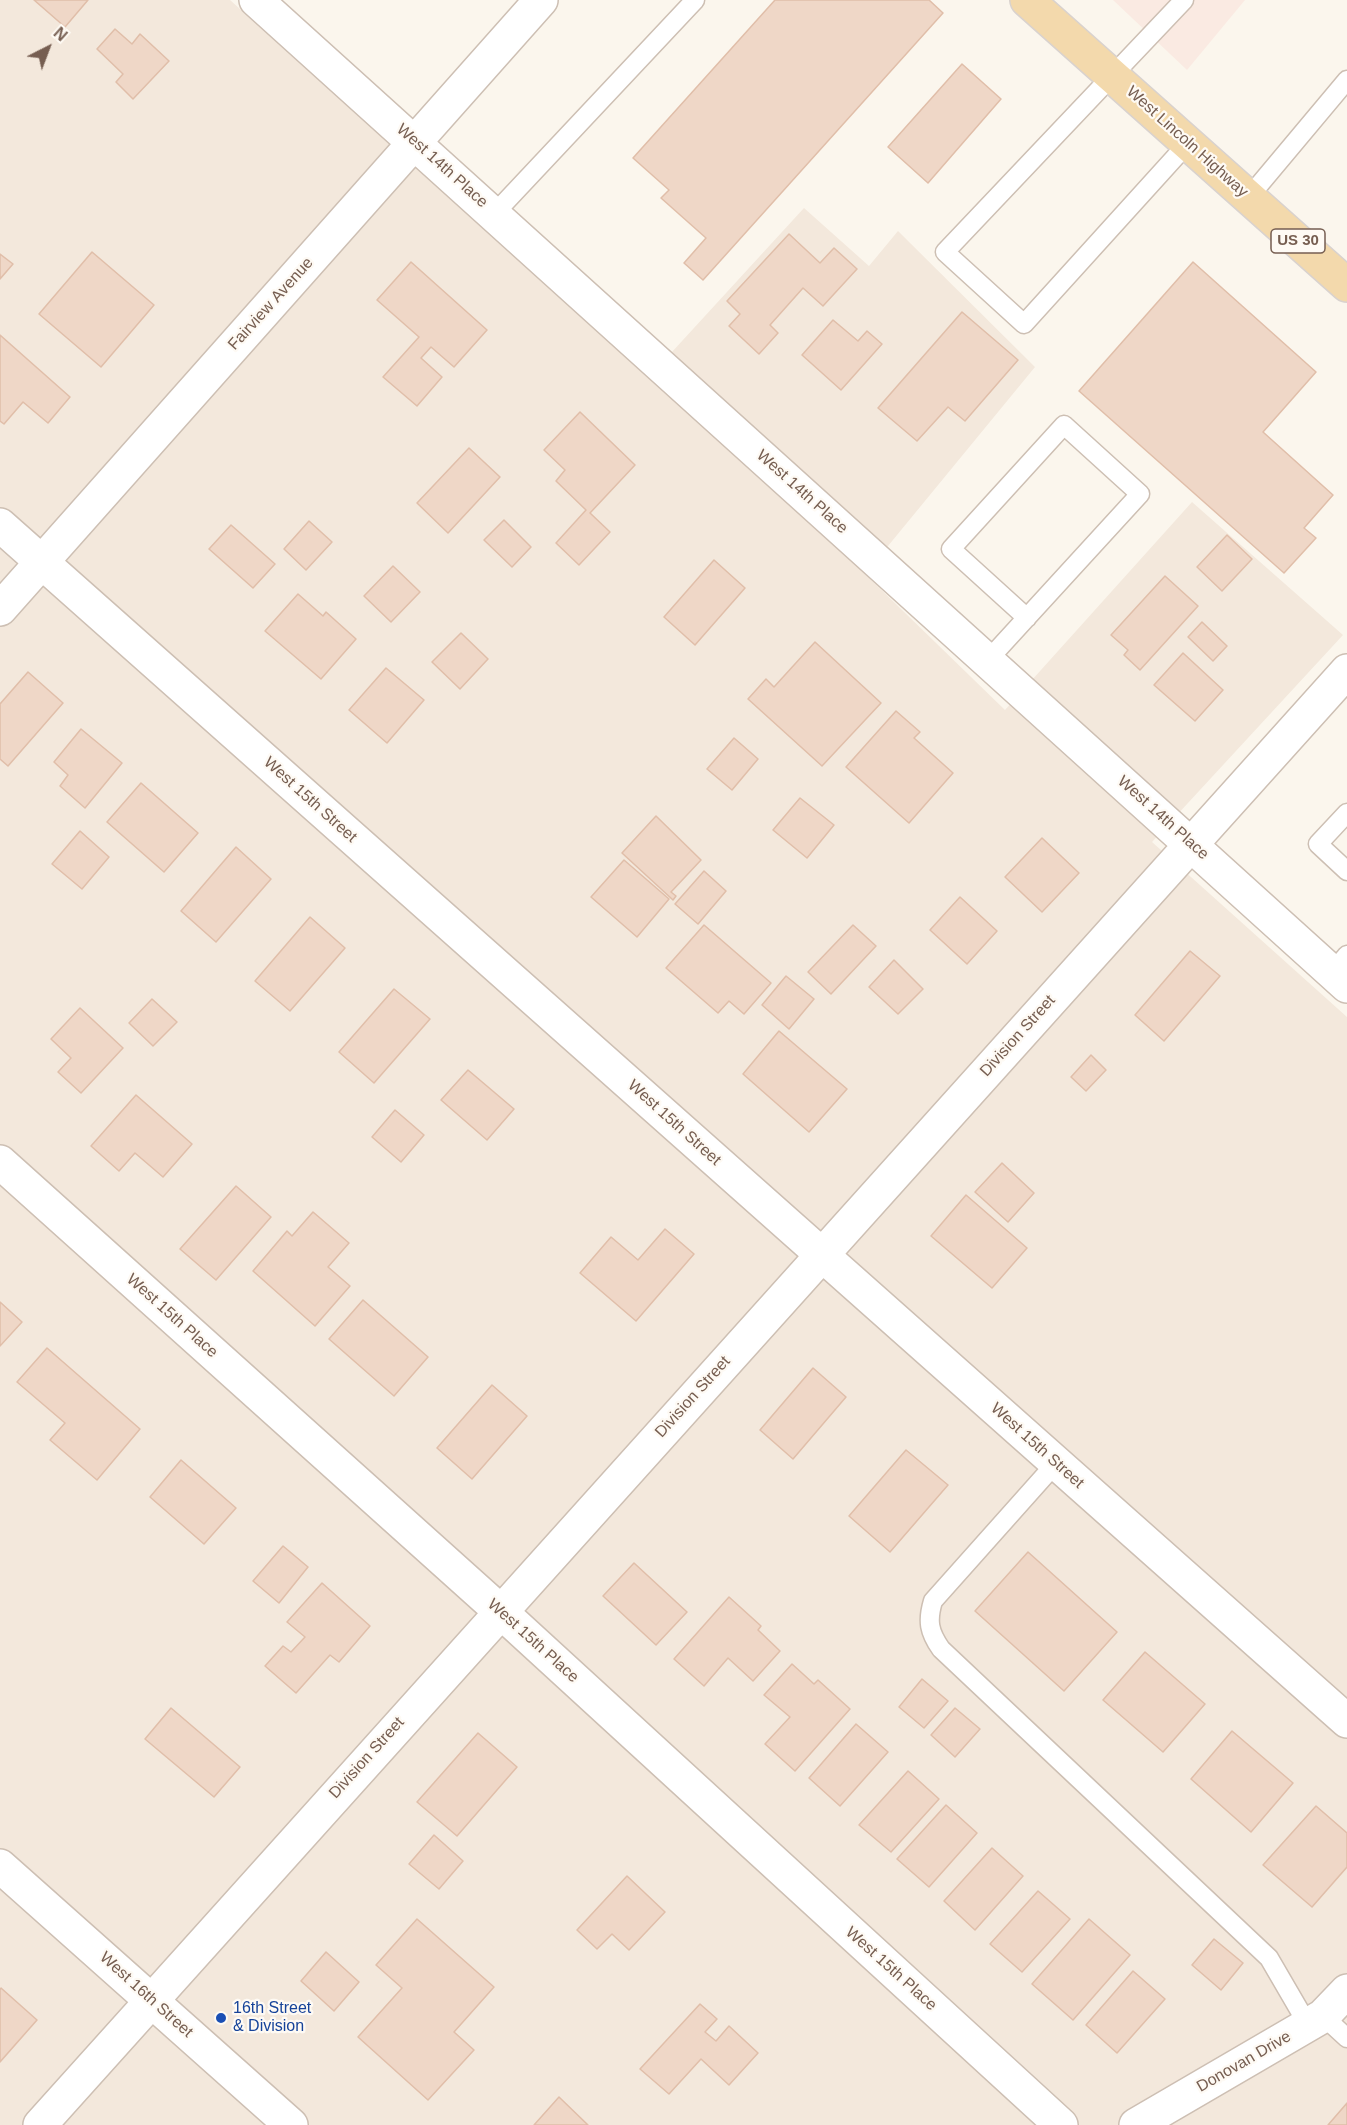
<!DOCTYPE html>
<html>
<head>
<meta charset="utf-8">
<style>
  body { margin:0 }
  #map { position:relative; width:1347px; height:2125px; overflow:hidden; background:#fbf6ed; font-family:Helvetica,sans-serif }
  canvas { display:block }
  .north { position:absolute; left:18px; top:18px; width:60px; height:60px; -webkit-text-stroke:4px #fefaf4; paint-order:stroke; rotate:42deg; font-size:16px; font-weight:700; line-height:24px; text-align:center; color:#765e51 }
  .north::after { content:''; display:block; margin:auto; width:21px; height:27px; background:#765e51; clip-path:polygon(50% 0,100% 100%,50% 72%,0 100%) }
</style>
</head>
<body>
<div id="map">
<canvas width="1347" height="2125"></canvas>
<div class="north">N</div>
</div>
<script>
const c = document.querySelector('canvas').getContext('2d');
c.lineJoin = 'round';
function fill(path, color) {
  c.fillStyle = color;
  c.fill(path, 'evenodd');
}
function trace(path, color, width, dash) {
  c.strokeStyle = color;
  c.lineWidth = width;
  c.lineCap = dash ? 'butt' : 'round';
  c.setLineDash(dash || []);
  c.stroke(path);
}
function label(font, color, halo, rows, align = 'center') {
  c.font = font + ' Helvetica,sans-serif';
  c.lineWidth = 4.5;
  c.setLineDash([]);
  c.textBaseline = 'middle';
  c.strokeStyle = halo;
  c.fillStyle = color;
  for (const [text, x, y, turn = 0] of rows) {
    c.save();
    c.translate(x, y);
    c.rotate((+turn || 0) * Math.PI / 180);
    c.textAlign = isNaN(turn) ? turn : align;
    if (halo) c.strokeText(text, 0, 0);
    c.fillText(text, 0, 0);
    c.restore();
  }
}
const residential = new Path2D(`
  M0 0H230L649 377 804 208 869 266 898 231 1035 367 865 574 1005 710 1192 502 1343 635 1152 842 1347 1017V2125H0Z`);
const commercial = new Path2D(`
  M1113 0H1245L1187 70Z`);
const building = new Path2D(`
  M34 0H88L65 27Z
  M775 0H929L943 13 703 280 684 263 706 238 661 198 669 190 633 158Z
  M115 29 132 44 140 34 169 61 133 99 116 82 123 74 97 49Z
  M962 64 1001 99 928 183 888 147Z
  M789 234 820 263 834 248 857 269 823 306 803 288 770 325 778 333 759 354 729 326 740 314 727 301Z
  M92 252 154 305 101 367 39 314Z
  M0 254 13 264 0 279Z
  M411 262 487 330 454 367 431 347 421 358 442 377 417 406 383 377 419 337 377 300Z
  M1193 262 1316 372 1263 432 1333 495 1304 528 1316 538 1284 573 1079 391Z
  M962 312 1018 360 965 421 948 407 917 441 878 408Z
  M833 320 858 341 867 331 882 344 841 390 802 355Z
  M0 335 70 397 48 423 23 402 4 424 0 421Z
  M580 412 635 465 590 513 610 532 579 565 556 543 586 510 556 481 565 470 544 450Z
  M469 448 500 477 448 533 417 503Z
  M504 520 531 547 512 567 484 540Z
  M309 521 332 542 306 570 284 549Z
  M231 525 275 564 253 588 209 549Z
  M1227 535 1252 559 1222 591 1197 567Z
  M714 560 745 588 695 645 664 617Z
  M393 566 420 592 391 622 364 596Z
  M1165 576 1198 606 1140 670 1124 655 1128 650 1111 635Z
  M298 594 323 616 326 612 356 639 321 679 265 631Z
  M1202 622 1227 646 1213 661 1188 637Z
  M461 633 488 659 460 689 432 662Z
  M815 642 881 703 822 766 748 699 766 679 774 687Z
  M1183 653 1223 690 1195 721 1154 685Z
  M386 668 424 700 387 743 349 710Z
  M28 672 63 703 8 766 0 759V704Z
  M896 711 920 732 914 738 953 773 909 823 846 767Z
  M81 729 122 763 85 808 60 786 68 775 54 762Z
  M734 738 758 759 732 790 707 769Z
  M141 783 198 833 164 872 107 822Z
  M800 798 834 825 807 858 773 830Z
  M656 816 701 860 671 892 676 896 673 900 622 853Z
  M80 831 109 857 82 889 52 864Z
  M1042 838 1079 873 1042 912 1005 877Z
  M236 847 271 879 216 942 181 911Z
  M624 860 669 899 637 937 591 897Z
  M704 871 726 891 698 924 675 904Z
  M960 897 997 931 967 964 930 930Z
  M310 917 345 948 290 1011 255 981Z
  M704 925 771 983 744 1014 729 1001 718 1013 666 968Z
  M853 925 876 946 831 994 808 972Z
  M1190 951 1220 976 1164 1041 1135 1015Z
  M894 960 923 989 898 1014 869 987Z
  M786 976 814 999 789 1029 762 1005Z
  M394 989 430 1019 374 1083 339 1052Z
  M152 999 177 1022 153 1046 129 1023Z
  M80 1008 123 1048 81 1093 58 1072 71 1058 51 1039Z
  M779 1031 847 1089 809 1132 743 1074Z
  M1091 1055 1106 1070 1086 1091 1071 1077Z
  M468 1070 514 1109 487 1140 441 1100Z
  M136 1095 192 1144 163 1177 135 1153 119 1171 91 1146Z
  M395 1110 424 1135 401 1162 372 1137Z
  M1002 1163 1034 1193 1008 1222 975 1192Z
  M236 1186 271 1217 216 1280 180 1249Z
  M966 1195 1027 1248 992 1288 931 1236Z
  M313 1212 349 1243 328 1267 350 1286 315 1326 253 1271 287 1231 292 1236Z
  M665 1229 694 1254 636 1321 580 1273 611 1237 638 1260Z
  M363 1300 428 1357 394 1396 329 1339Z
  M0 1302 22 1322 0 1346Z
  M47 1348 140 1429 97 1480 50 1440 65 1423 17 1382Z
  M813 1368 846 1397 793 1459 760 1430Z
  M492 1385 527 1416 472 1479 437 1448Z
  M906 1450 948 1485 890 1552 849 1516Z
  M181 1460 236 1508 204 1544 150 1497Z
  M283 1546 308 1567 279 1603 253 1581Z
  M1028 1552 1117 1632 1064 1691 975 1611Z
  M634 1563 687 1612 656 1645 603 1596Z
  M322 1583 370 1626 339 1662 330 1655 296 1693 265 1666 283 1646 291 1652 305 1637 287 1622Z
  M729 1597 761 1626 758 1630 780 1651 753 1681 728 1658 704 1686 674 1659Z
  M1145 1652 1205 1704 1163 1752 1103 1700Z
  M792 1664 814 1684 818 1680 850 1709 795 1771 765 1744 790 1717 764 1695Z
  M922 1679 948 1701 924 1728 899 1707Z
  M171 1708 240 1767 214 1797 145 1739Z
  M955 1708 980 1729 955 1757 931 1735Z
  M856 1724 888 1752 840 1806 809 1778Z
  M1232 1731 1293 1783 1251 1832 1191 1779Z
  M478 1733 517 1767 457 1836 417 1802Z
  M908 1771 939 1799 891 1852 859 1825Z
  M946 1805 977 1833 929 1887 897 1859Z
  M1316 1806 1347 1833V1867L1312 1907 1263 1865Z
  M434 1835 463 1861 439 1889 409 1864Z
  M992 1848 1023 1876 975 1930 944 1901Z
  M627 1876 665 1912 629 1950 612 1934 597 1949 577 1930Z
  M1038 1891 1070 1919 1022 1972 990 1944Z
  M417 1919 494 1987 454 2032 474 2050 428 2100 358 2037 402 1988 376 1965Z
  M1089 1919 1130 1955 1073 2020 1032 1984Z
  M1214 1939 1243 1963 1221 1990 1192 1965Z
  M326 1952 359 1982 334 2011 301 1981Z
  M1133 1971 1165 1999 1117 2053 1086 2025Z
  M1 1988 37 2020 0 2062V1990Z
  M700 2004 717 2019 705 2032 716 2041 729 2026 758 2053 729 2085 701 2059 669 2094 640 2069Z
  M559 2097 588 2125H534Z
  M1347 2103V2125H1328Z`);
const lane = new Path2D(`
  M1184 0 945 252 1024 324 1188 143
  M1249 197 1347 80
  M494 214 695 0
  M988 660 1140 494 1064 425 951 549 1027 618
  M1347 813 1318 844 1347 871
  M1332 973 1347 955
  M1056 1463 933 1601C927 1621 929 1632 941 1649L1269 1958 1308 2025
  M1323 2016 1347 2038`);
const street = new Path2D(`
  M256 0 1347 986
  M0 525 1347 1721
  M0 609 541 0
  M0 1162 500 1611 1061 2125
  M0 1866 291 2125
  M40 2125 1347 671
  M1136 2125 1323 2016 1347 1991`);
const primary = new Path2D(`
  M1027 0 1347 285`);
const markers = [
  [221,2018,6,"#1a4fb4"]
];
const shields = [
  [1298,241,54]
];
const shieldNames = [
  ["US 30",1298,241]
];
const streetNames = [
  ["West Lincoln Highway",1187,142,42],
  ["West 14th Place",442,166,42],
  ["Fairview Avenue",271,304,-48],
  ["West 14th Place",802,492,42],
  ["West 15th Street",310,800,42],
  ["West 14th Place",1163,818,42],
  ["Division Street",1018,1036,-48],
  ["West 15th Street",674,1123,42],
  ["West 15th Place",172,1316,42],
  ["Division Street",693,1397,-48],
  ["West 15th Street",1037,1446,42],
  ["West 15th Place",533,1641,42],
  ["Division Street",367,1758,-48],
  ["West 15th Place",891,1969,42],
  ["West 16th Street",146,1995,42],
  ["Donovan Drive",1244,2062,-30]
];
const transitNames = [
  ["16th Street",233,2009],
  ["& Division",233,2027]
];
fill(residential, '#f3e8dc');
fill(commercial, '#faeae2');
fill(building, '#efd7c7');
trace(building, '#e0bea9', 1.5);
trace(lane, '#cdbfb3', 21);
trace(street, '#cdbfb3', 36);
trace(primary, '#d9d2ce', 36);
trace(lane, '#fff', 18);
trace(street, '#fff', 33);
trace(primary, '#f3d9ac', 33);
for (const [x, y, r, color] of markers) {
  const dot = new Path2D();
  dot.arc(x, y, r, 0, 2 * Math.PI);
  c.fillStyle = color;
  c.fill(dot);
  trace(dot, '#fefaf4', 2);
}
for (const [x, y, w] of shields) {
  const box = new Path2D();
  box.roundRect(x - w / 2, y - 12, w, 24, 4.5);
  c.fillStyle = '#fefaf4';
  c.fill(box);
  trace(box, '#765e51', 1.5);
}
label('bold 15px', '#765e51', null, shieldNames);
label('16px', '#765e51', '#fefaf4', streetNames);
label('16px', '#164399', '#fefaf4', transitNames, 'left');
</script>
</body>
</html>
